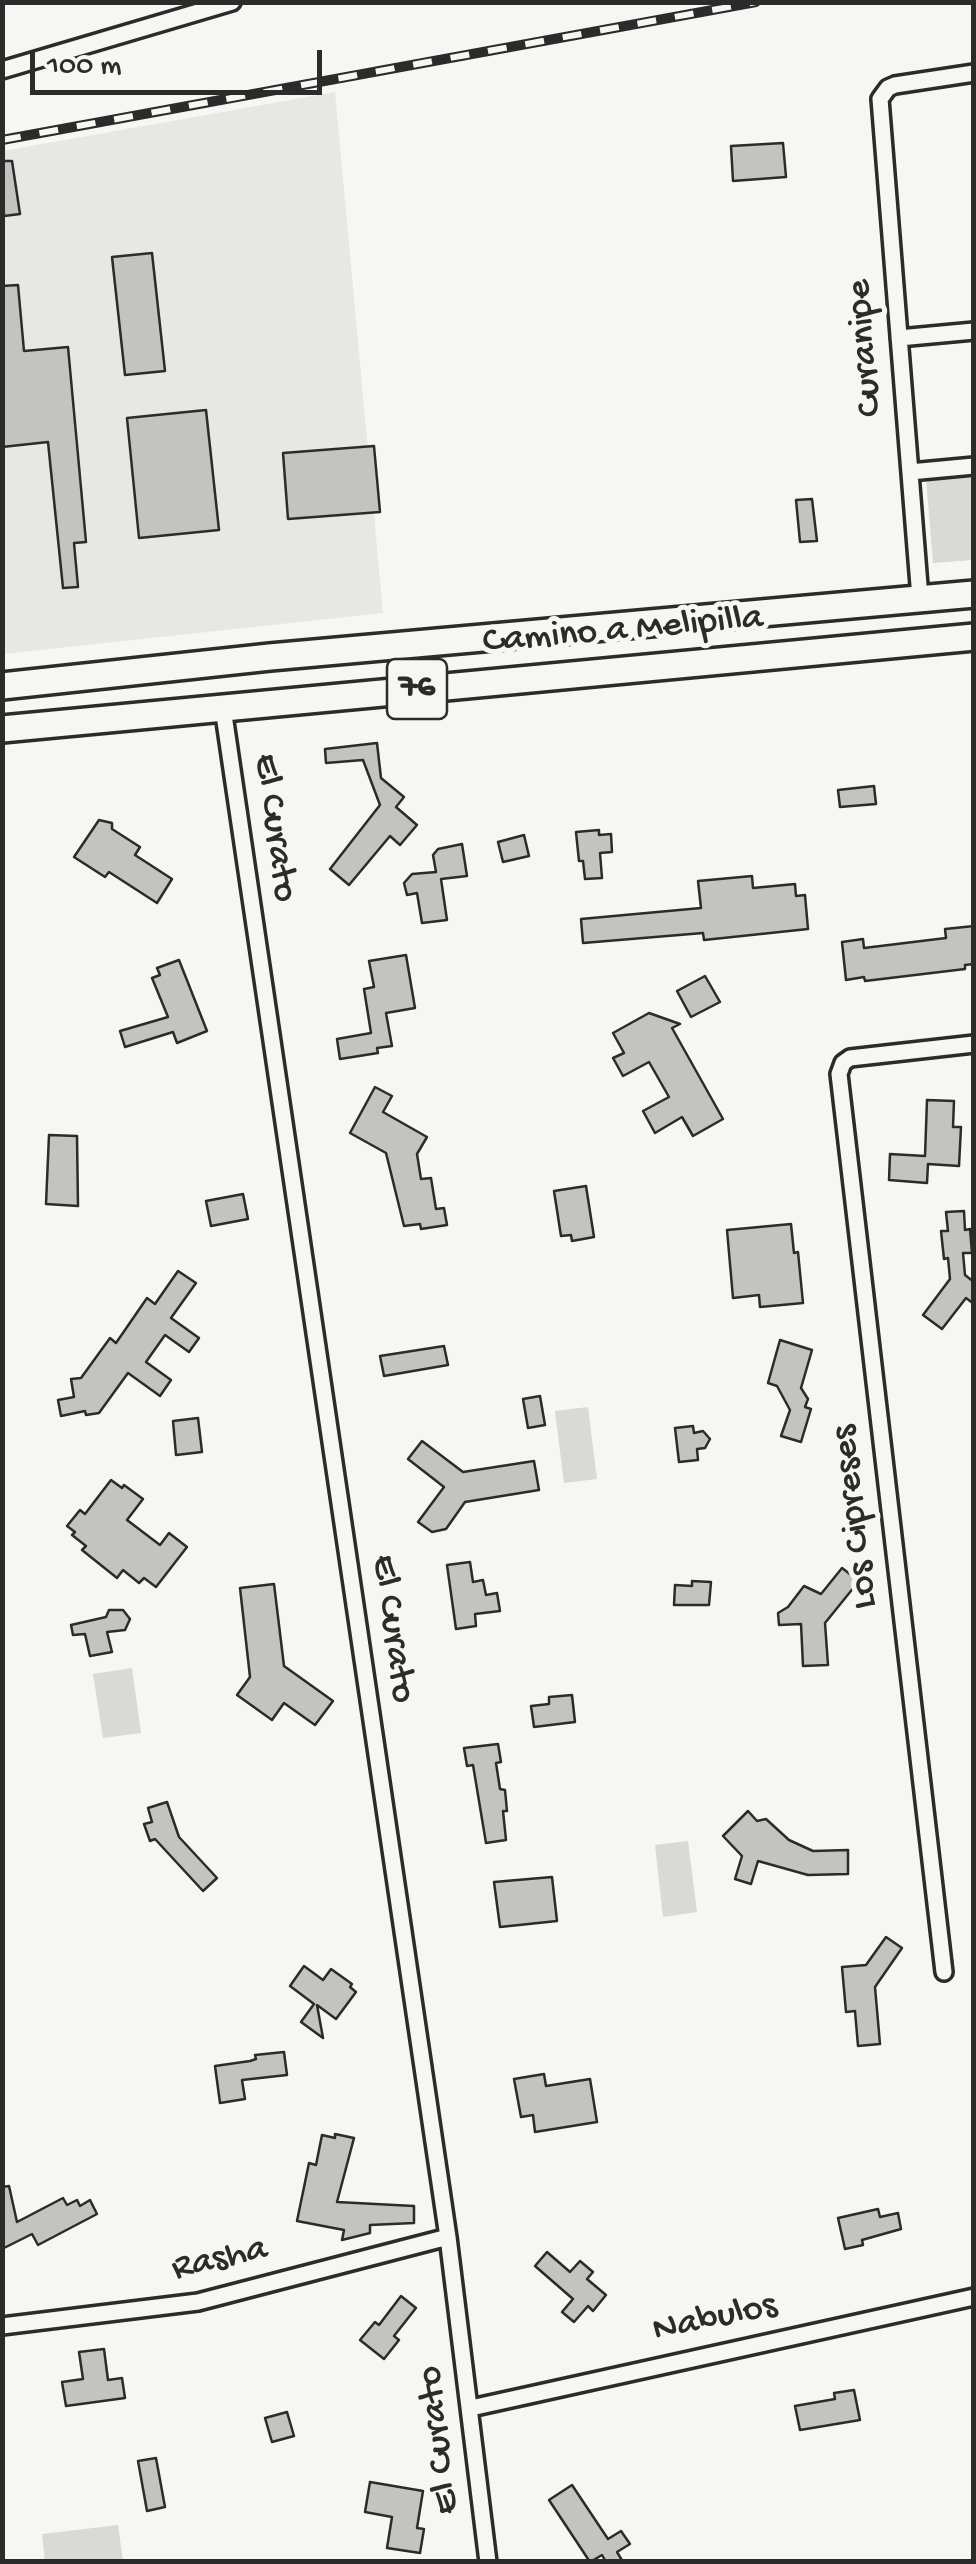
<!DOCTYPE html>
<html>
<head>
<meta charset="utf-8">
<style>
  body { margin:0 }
  #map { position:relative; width:976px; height:2564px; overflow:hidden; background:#f6f6f2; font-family:"Gochi Hand",sans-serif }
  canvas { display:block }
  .frame { position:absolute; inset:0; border:5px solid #2b2b2b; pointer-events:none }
  .scale { position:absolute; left:30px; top:50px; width:292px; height:45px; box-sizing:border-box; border:5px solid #2b2b2b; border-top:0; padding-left:12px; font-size:30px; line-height:35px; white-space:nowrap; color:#2b2b2b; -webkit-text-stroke:8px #f6f6f2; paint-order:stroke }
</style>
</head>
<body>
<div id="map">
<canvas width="976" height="2564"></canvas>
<div class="frame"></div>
<div class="scale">100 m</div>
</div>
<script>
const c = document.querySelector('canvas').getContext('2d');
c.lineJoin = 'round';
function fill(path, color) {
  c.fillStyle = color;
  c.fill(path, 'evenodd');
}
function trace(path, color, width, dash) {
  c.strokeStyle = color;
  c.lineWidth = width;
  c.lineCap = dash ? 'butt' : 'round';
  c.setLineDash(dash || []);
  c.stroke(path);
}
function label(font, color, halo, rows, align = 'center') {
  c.font = font + ' "Gochi Hand",sans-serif';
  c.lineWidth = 10;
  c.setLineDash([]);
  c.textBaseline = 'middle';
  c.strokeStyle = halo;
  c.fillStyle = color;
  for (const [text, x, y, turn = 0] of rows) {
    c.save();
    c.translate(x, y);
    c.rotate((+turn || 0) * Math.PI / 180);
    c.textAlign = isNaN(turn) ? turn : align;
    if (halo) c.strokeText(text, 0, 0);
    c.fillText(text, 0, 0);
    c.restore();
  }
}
const built = new Path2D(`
  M335 92 383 613 3 654V151Z`);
const green = new Path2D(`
  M973 475V560L933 563 926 479Z
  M588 1407 597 1479 564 1483 555 1411Z
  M132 1668 141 1733 103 1738 93 1674Z
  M688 1841 697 1912 663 1917 655 1845Z
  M118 2525 123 2561H45L42 2534Z`);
const building = new Path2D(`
  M783 143 786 177 733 181 731 146Z
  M2 161H12L20 214 4 216Z
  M152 253 165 371 125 375 112 257Z
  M18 285 24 351 68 347 86 542 74 543 78 587 63 588 48 442 2 447V286Z
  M206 410 219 530 139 538 127 418Z
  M374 446 380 512 288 519 283 453Z
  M812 499 817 541 800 542 796 500Z
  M377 743 381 778 404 797 396 807 417 825 400 845 390 836 349 885 330 869 380 805 363 760 326 763 325 749Z
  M874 786 876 804 840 807 838 790Z
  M99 820 112 823V829L140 847 135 855 172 879 157 903 109 872 105 877 74 857Z
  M599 830V835L611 834 612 852 600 853 602 878 585 879 583 861H579L576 832Z
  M524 835 529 856 503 862 498 842Z
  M462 844 467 876 441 879 447 920 422 923 417 893 407 895 404 883 412 874 436 872 433 855 438 849Z
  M752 876 753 888 795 884 796 896 805 895 808 929 704 940 703 933 583 943 581 919 701 908 698 881Z
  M974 926V964L965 965V969L865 981 864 977 846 980 842 942 863 939 864 948 946 938 945 929Z
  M406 955 415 1008 386 1013 392 1046 377 1048 378 1053 340 1059 337 1039 371 1033 364 989 374 987 369 961Z
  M179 960 207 1031 177 1043 173 1032 125 1047 120 1031 168 1017 152 978 160 975 157 968Z
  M705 976 720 1002 691 1017 677 991Z
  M649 1013 680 1024 672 1028 723 1119 693 1136 682 1117 655 1133 643 1111 669 1097 649 1062 623 1076 613 1058 624 1053 613 1033Z
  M375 1087 392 1096 383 1112 427 1137 417 1154 421 1179 431 1178 436 1209 444 1208 447 1225 421 1229 420 1224 404 1226 386 1153 350 1133Z
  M927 1100 954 1101 953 1127H961L959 1166 928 1164 927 1183 889 1180 890 1154 925 1156Z
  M49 1135 77 1136 78 1206 46 1204Z
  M586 1186 594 1237 572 1241 571 1235 561 1236 554 1191Z
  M243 1194 248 1219 211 1226 206 1201Z
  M964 1211 965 1230 970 1229 972 1253H963L965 1275 974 1282V1304L966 1298 942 1329 923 1315 950 1279 948 1258 944 1259 941 1231H948L946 1212Z
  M791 1224 794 1253 798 1252 803 1303 760 1307 759 1295 733 1298 727 1230Z
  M178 1271 196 1283 171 1318 199 1338 189 1352 165 1335 146 1362 171 1380 160 1396 128 1373 99 1413 86 1415 85 1411 61 1416 58 1400 74 1397 71 1379 81 1378 110 1338 116 1343 147 1298 155 1304Z
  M780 1340 812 1350 801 1388 808 1399 805 1407 811 1409 801 1442 781 1436 790 1410 777 1386 768 1383Z
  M444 1346 448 1365 384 1376 380 1356Z
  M540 1396 545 1425 528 1428 523 1399Z
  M198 1418 202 1452 176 1455 173 1421Z
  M693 1426 694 1433 703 1431 710 1439 705 1448 697 1449 698 1460 679 1462 675 1428Z
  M422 1441 463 1472 534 1461 539 1490 465 1502 446 1529 432 1532 418 1522 444 1487 408 1459Z
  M111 1480 122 1488 124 1485 143 1499 127 1520 160 1545 169 1533 187 1547 156 1587 144 1578 139 1583 123 1570 117 1578 82 1550 86 1546 72 1535 75 1532 67 1526 80 1510 85 1514Z
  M470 1562 473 1582 483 1580 486 1595 497 1593 500 1611 475 1614 476 1626 456 1629 447 1565Z
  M842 1568 859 1581 825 1623 828 1665 803 1666 801 1624 779 1625 778 1613 788 1607 804 1586 821 1594Z
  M692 1581 711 1582 709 1605H674L675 1585 692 1586Z
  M274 1584 284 1666 333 1701 315 1725 284 1703 272 1720 237 1695 250 1677 240 1588Z
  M109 1610H123L130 1619 125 1630 107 1632 112 1652 90 1656 85 1634 73 1635 71 1625 106 1617Z
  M572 1695 575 1722 534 1727 531 1706 549 1704V1697Z
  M498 1744 501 1762 496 1763 500 1789 505 1790 507 1811H503L506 1840 486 1843 473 1765 467 1766 464 1748Z
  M167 1802 179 1837 217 1878 203 1891 155 1839 150 1841 144 1824 152 1822 148 1808Z
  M748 1811 757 1821 766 1819 789 1840 813 1851 848 1850V1874L808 1875 758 1861 751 1884 735 1879 742 1856 723 1836Z
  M552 1877 557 1921 500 1927 494 1882Z
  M886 1937 902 1948 875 1987 880 2044 858 2046 855 2011 846 2012 842 1967 866 1965Z
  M304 1966 323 1980 331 1969 352 1984 350 1987 356 1992 336 2019 317 2005 323 2038 301 2022 314 2004 290 1986Z
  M284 2052 287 2075 242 2080 245 2099 220 2103 215 2066 250 2061 256 2059 255 2055Z
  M544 2074 546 2086 590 2079 597 2122 535 2132 533 2115 521 2117 514 2079Z
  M335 2134 354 2138 337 2202 414 2206V2223L370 2225V2233L342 2240 344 2230 297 2221 309 2163 316 2165 322 2135 335 2138Z
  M9 2186 17 2222 63 2198 67 2205 77 2200 80 2206 90 2200 97 2214 38 2245 32 2234 2 2249V2187Z
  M878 2209 880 2217 898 2213 901 2229 862 2240 863 2245 845 2249 838 2218Z
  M547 2252 570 2272 580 2261 593 2272 587 2279 606 2295 593 2311 588 2306 574 2322 562 2312 573 2299 535 2266Z
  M401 2296 416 2308 394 2336 399 2340 384 2359 360 2340 375 2322 379 2325Z
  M104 2349 108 2380 122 2378 125 2398 66 2406 62 2382 83 2379 79 2352Z
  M854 2390 860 2420 800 2430 795 2406 835 2399 834 2393Z
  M287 2412 294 2436 272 2442 265 2418Z
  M156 2458 165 2507 147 2511 138 2461Z
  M370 2482 423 2491 417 2528 424 2529 420 2553 387 2548 392 2517 365 2512Z
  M572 2485 608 2539 621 2531 630 2544 617 2552 623 2562H606L602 2555 590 2562 549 2500Z`);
const minor = new Path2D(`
  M2 70 232 2
  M899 338 974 331
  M910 472 974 466
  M920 598 880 99 888 88 895 85 974 73
  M223 708 448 2237 488 2562
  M944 1972 839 1074 843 1063 850 1058 974 1044
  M2 2326 198 2302 448 2237
  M471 2408 974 2297`);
const primary = new Path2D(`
  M2 686 270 657 974 594
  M2 729 974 637`);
const rail = new Path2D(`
  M2 140 756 2`);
const shields = [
  [417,689,60]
];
const shieldNames = [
  ["76",417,689]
];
const streetNames = [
  ["Curanipe",867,348,-95],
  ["Camino a Melipilla",623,632,-5],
  ["El Curato",273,828,82],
  ["Los Cipreses",857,1517,-97],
  ["El Curato",391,1629,82],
  ["Rasha",220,2261,-13],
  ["Nabulos",715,2320,-12],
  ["El Curato",441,2440,-97]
];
fill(built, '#e7e7e3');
fill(green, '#d9d9d5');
fill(building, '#c3c3c0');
trace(building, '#2b2b2b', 2.5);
trace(minor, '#2b2b2b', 22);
trace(primary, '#2b2b2b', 32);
trace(minor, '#f6f6f2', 15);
trace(primary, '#f6f6f2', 25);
trace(rail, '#2b2b2b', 10);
trace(rail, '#f6f6f2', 6, [19]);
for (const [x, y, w] of shields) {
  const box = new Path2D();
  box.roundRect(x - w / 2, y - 30, w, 60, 8);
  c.fillStyle = '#f6f6f2';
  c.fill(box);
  trace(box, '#2b2b2b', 2.5);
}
label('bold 35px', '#2b2b2b', null, shieldNames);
label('38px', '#2b2b2b', '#f6f6f2', streetNames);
</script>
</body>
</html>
